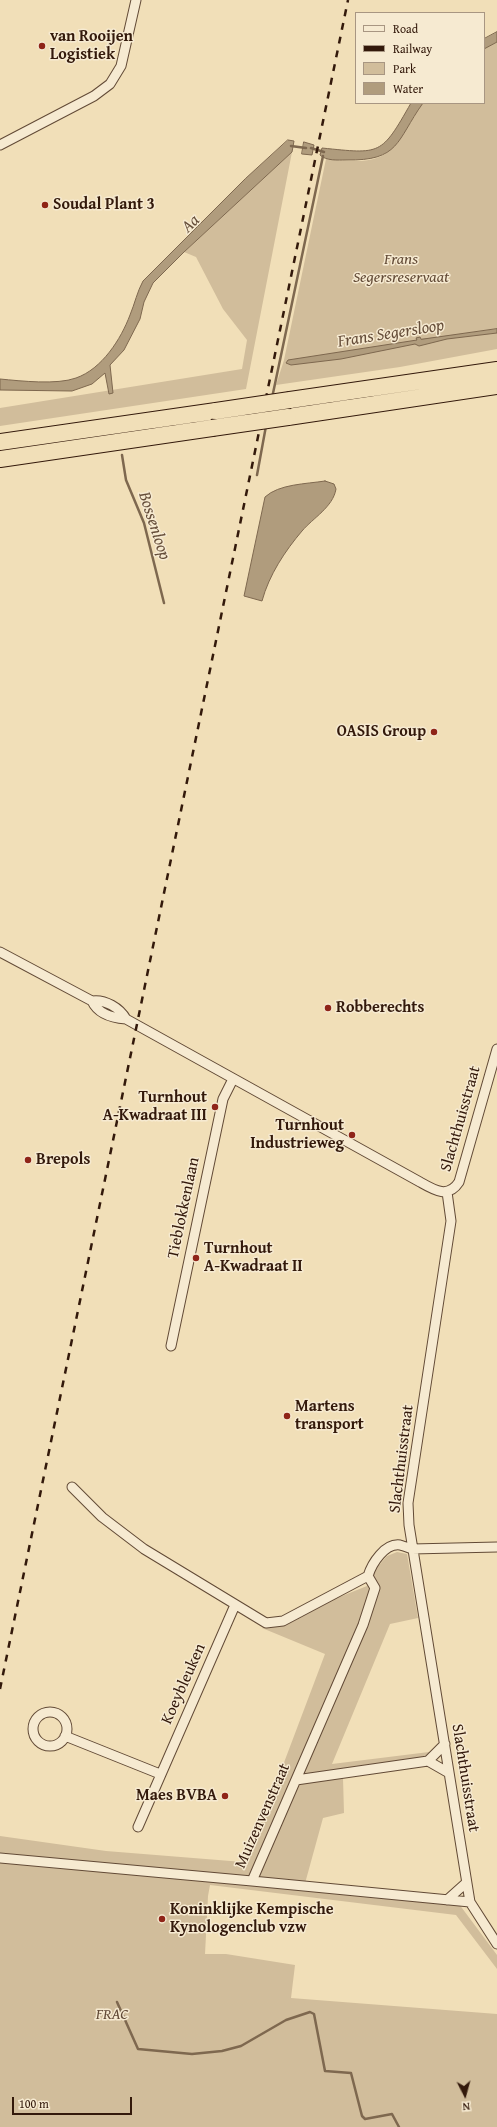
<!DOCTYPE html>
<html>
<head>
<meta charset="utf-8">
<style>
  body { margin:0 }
  #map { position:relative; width:497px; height:2127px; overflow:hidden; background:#f1dfb8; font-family:"Gentium Book Plus",serif }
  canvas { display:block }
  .legend { position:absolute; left:355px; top:12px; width:130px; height:92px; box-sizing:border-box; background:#f6ead1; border:1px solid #a89682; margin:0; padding:5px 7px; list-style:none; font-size:12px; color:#33190b }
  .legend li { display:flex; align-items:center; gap:8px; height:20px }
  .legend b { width:20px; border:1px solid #a89682 }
  .north { position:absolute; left:445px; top:2075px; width:40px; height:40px; -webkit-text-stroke:3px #f6ead1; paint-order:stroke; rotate:174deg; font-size:11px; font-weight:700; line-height:16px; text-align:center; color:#33190b }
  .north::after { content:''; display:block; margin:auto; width:14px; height:18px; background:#33190b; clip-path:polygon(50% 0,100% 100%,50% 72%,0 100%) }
  .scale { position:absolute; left:12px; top:2097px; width:120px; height:18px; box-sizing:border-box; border:2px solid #33190b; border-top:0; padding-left:5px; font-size:12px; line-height:14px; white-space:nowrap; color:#33190b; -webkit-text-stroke:3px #f6ead1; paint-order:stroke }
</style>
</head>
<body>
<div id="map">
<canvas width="497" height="2127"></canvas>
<ul class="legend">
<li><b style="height:5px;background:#f6ead1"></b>Road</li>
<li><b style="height:5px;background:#33190b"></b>Railway</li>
<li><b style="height:11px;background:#d1bd9b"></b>Park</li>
<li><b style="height:11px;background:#b09c7d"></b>Water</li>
</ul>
<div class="north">N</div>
<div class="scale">100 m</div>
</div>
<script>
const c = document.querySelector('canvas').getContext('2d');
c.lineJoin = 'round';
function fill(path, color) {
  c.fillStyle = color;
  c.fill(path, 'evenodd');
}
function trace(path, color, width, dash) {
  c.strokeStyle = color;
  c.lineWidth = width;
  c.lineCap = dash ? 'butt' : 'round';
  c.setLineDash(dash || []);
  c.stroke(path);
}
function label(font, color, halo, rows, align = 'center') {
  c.font = font + ' "Gentium Book Plus",serif';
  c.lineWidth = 3;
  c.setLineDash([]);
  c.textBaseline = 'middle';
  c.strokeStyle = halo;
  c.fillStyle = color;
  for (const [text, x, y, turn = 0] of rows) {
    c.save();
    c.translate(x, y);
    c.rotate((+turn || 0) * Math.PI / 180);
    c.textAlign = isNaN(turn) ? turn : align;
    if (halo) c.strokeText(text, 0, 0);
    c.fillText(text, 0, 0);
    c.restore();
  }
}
const green = new Path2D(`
  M497 42V349L400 367 276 385 284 360 326 159C392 167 390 153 423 103H484V49Z
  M292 152 246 389 0 426V408L242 369 247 340 223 309 196 257 184 252Z
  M397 1552 407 1554 418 1618 390 1624 332 1764 429 1752 430 1763 343 1778 344 1813 323 1818 304 1887 459 1904 497 1955V1969L456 1915 210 1885 208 1896 205 1954H226L295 1965 291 1998 497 2014V2127H0V1836L106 1851 243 1862 274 1789 325 1654 262 1628 367 1586 366 1580 387 1556Z`);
const water = new Path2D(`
  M497 32V42L484 49V39Z
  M411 103H423C396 141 400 161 346 160 338 160 326 161 320 155L322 148C381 154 381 156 411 103Z
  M288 140 294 141 292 152 184 252 153 283 144 302 140 319 124 350 110 365 113 393 109 394 105 373 92 384 72 391 0 390V379C21 381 57 385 76 378 102 369 121 339 130 315 135 303 137 292 143 281L245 179Z
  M304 142 314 145 312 155 302 154Z
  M497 329V333L447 339 419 346 415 344 341 359 291 365 286 363 288 360 417 340 416 338 420 337 421 339Z
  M325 481 334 484 336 489C333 507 313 518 302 531 285 551 269 575 262 601L244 596 265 497C279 484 306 484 325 481Z`);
const stream = new Path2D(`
  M291 146 306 148
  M311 148 324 152
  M272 398 323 156
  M122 455 126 480 144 523 164 603
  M257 475 266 426
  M117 2002 138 2049 192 2054 222 2051 241 2046 286 2020 310 2012 314 2014 325 2071 351 2073 362 2116 365 2119 392 2114 399 2127`);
const street = new Path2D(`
  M0 145 94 96 110 84 121 66 136 0
  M0 952 92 1001C105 999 120 1008 126 1019
  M92 1001C98 1014 112 1018 126 1019L420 1182C434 1190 448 1199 459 1182L497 1049
  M447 1192 451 1221 408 1503 409 1525 470 1902 497 1944
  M171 1346 223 1099 233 1079
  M72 1487 102 1517 144 1549 266 1623 283 1621 368 1576C372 1563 385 1543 400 1545 404 1546 409 1548 412 1549L497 1547
  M33 1729a17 17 0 1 1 34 0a17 17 0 1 1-34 0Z
  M65 1736 160 1774
  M428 1761 449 1773
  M296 1780 428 1761 445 1744
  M138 1827 235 1605
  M0 1858 252 1881 363 1625 375 1588 368 1576
  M252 1881 470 1902
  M447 1900 466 1883`);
const highway = new Path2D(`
  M290 400 497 370
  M288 417 497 386
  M0 442 216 411
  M0 459 212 428`);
const rail = new Path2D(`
  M0 1689 348 0`);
const highwayBridge = new Path2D(`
  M216 411 290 400
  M212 428 288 417`);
const markers = [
  [42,46,4,"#8f2418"],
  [45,205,4,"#8f2418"],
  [434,732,4,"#8f2418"],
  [328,1008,4,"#8f2418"],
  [215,1107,4,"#8f2418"],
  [352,1135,4,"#8f2418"],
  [28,1160,4,"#8f2418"],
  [196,1258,4,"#8f2418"],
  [287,1416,4,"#8f2418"],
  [225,1796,4,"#8f2418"],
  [162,1919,4,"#8f2418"]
];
const poiNames = [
  ["van Rooijen",50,37],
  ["Logistiek",50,55],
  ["Soudal Plant 3",53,205],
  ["OASIS Group",426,732,"right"],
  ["Robberechts",336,1008],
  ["Turnhout",207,1098,"right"],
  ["A-Kwadraat III",207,1116,"right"],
  ["Turnhout",344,1126,"right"],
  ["Industrieweg",344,1144,"right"],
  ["Brepols",36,1160],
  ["Turnhout",204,1249],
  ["A-Kwadraat II",204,1267],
  ["Martens",295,1407],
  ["transport",295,1425],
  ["Maes BVBA",217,1796,"right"],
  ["Koninklijke Kempische",170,1910],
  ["Kynologenclub vzw",170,1928]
];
const parkNames = [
  ["Frans",401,260],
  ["Segersreservaat",401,278],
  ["FRAC",112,2015]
];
const streetNames = [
  ["Slachthuisstraat",461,1119,-74],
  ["Tieblokkenlaan",184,1208,-78],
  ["Slachthuisstraat",402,1459,-83],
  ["Koeybleuken",184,1684,-66],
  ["Slachthuisstraat",465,1778,81],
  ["Muizenvenstraat",263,1816,-66]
];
const waterNames = [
  ["Aa",191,224,-44],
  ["Frans Segersloop",391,334,-9],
  ["Bossenloop",154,526,72]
];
fill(green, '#d1bd9b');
fill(water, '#b09c7d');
trace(water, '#7e684f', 1);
trace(stream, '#7e684f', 2.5);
trace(street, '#624a36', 11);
trace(highway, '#33190b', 18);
trace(street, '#f6ead1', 9);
trace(highway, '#f1dfb8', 16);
trace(rail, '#33190b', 2.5, [7, 7]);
trace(highwayBridge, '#33190b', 18, []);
trace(highwayBridge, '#f1dfb8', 16);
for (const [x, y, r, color] of markers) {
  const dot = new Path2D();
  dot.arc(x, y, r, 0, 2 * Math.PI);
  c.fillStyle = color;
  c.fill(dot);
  trace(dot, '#f6ead1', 1.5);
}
label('bold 16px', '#33190b', '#f6ead1', poiNames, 'left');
label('italic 16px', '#624a36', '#f6ead1', parkNames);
label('16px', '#33190b', '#f6ead1', streetNames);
label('italic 17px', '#654d39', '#f6ead1', waterNames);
</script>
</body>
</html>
